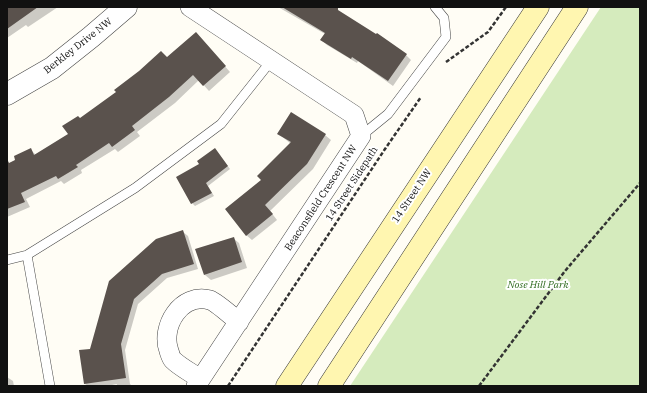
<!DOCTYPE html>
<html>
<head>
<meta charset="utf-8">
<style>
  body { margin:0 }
  #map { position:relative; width:647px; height:393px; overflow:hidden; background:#fffdf5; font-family:"IBM Plex Serif",serif }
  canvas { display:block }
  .frame { position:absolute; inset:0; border:8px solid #111; pointer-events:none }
</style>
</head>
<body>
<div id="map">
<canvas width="647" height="393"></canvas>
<div class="frame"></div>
</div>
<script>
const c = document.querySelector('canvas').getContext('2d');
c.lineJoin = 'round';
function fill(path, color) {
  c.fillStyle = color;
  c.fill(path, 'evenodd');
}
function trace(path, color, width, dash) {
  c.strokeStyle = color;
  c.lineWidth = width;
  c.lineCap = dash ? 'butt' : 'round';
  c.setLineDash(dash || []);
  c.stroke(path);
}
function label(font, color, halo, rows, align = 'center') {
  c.font = font + ' "IBM Plex Serif",serif';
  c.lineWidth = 4;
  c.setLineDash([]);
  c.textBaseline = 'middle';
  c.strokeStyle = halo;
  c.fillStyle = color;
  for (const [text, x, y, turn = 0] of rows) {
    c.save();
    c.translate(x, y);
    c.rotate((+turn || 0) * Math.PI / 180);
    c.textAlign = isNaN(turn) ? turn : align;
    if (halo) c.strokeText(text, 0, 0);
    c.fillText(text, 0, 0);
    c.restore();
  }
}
const green = new Path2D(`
  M601 7H640V386H350Z`);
const shadow = new Path2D(`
  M7 7H58L28 27 26 25 7 38Z
  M278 7H334V9L406 55 411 60 393 86 358 61 357 63 327 45 322 40 325 34Z
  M201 39 230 72 209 91 199 80 175 103 137 132 140 136 118 152 115 149 81 170 82 173 64 184 61 181 26 199 30 207 7 217V165L17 160 30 149 36 155 69 135 80 119 167 59Z
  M279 134 325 135 331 140 313 169 270 211 277 220 252 240 246 235 263 181 291 144Z
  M217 152 230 169 208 186 214 196 195 206 192 203 200 164Z
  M183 232 188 236 198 269 167 278 138 304 125 350 130 384 132 386H116L117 384 107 386H88L85 384 90 349Z
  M233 238 239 243 247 268 211 280 205 275Z
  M7 374V377L13 381 14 386H7Z`);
const building = new Path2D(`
  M7 7H38L7 29Z
  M282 7H338V10L376 34 377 33 407 54 388 81 352 57 351 59 320 40 325 33Z
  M196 32 226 66 203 86 193 75 169 97 132 126 135 130 112 147 109 143 76 165 78 167 58 179 56 176 21 193 25 202 7 209V159L9 163 15 160 14 156 31 148 34 155 68 134 62 126 78 116 80 118 116 92 114 90 139 71 161 51 167 57Z
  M291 112 326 134 307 164 265 205 273 214 246 236 225 209 261 180 257 176 291 142 277 134Z
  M215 148 228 166 206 183 212 193 191 204 176 177 199 164 197 161Z
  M183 230 194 264 162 274 134 299 121 344 126 378 84 384 79 350 90 349 109 281 156 239Z
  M234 237 242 262 204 275 195 249Z`);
const path = new Path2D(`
  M446 62 488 32 506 7
  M228 386 385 149 421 97
  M479 386 565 271 640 183`);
const service = new Path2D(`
  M361 136 388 114 446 37 444 18 435 7
  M27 255 50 386
  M7 260 27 255 135 188 221 124 271 61`);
const minor = new Path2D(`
  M190 7 354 115 361 136 196 386
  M200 379C192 373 180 367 173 360 171 358 170 354 169 351 160 327 181 292 210 300 216 302 233 317 239 322`);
const tertiary = new Path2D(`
  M7 94 52 68 91 37 126 7`);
const secondary = new Path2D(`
  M287 386 538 7
  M329 386 577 7`);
const streetNames = [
  ["Berkley Drive NW",78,46,-38],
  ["14 Street Sidepath",352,184,-57],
  ["14 Street NW",412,196,-56],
  ["Beaconsfield Crescent NW",321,198,-57]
];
const parkNames = [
  ["Nose Hill Park",538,285]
];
fill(green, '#d5ebbd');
fill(shadow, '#0003');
fill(building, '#5a524d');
trace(service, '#444', 10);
trace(minor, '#444', 20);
trace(tertiary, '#444', 23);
trace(secondary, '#333', 23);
trace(path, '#333', 2.5, [4, 2]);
trace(service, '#fff', 9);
trace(minor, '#fff', 19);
trace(tertiary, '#fff', 22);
trace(secondary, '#fff6b0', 22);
label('10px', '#111', '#fff', streetNames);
label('italic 10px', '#2f6b1f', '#fff', parkNames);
</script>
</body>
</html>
